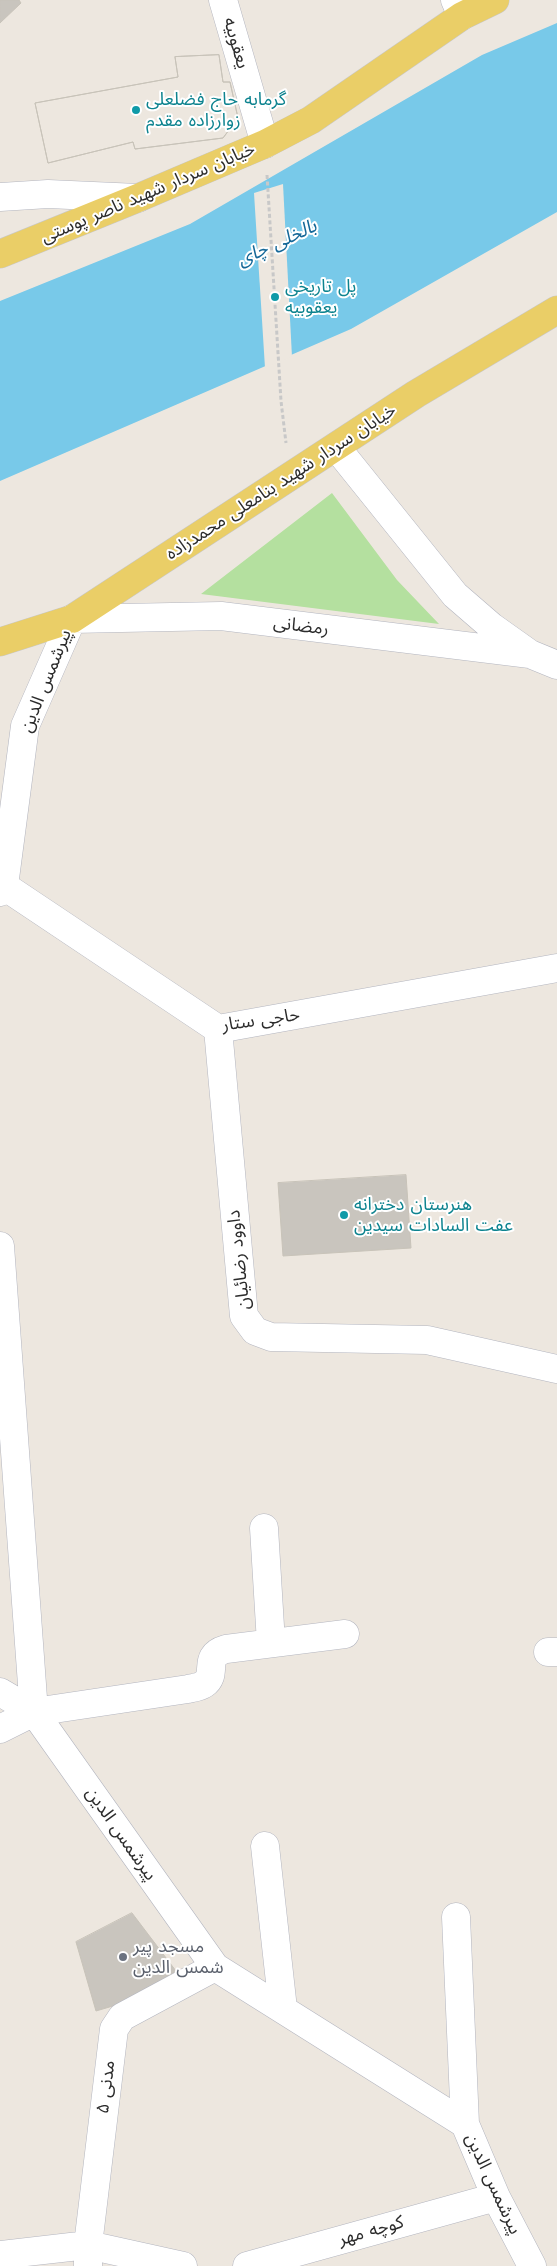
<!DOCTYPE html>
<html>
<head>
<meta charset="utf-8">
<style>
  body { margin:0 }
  canvas { display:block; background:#ede7df }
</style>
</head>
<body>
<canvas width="557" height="2266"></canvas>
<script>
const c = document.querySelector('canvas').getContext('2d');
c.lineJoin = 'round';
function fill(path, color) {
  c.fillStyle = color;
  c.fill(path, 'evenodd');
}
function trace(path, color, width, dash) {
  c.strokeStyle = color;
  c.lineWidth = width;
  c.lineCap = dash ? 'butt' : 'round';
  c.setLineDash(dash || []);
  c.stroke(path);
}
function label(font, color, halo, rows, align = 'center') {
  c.font = font + ' "Work Sans","Noto Sans Arabic",sans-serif';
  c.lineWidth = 4;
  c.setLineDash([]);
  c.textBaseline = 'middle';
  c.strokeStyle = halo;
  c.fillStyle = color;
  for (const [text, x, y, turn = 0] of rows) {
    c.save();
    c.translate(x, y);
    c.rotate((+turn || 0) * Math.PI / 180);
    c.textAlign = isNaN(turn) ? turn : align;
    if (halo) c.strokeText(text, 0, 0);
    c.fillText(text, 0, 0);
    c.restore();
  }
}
const green = new Path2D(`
  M332 493 397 580 439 624 201 594Z`);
const water = new Path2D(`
  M557 23V212L351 329 0 481V301L190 224 482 55Z`);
const pier = new Path2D(`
  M283 184 292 357 265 368 254 193Z`);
const building = new Path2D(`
  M0 0H19L21 3 0 23Z
  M219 55 223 82H230L238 118 223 138 135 149 133 142 48 163 35 103 178 77 175 57Z
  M219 55 223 82H230L238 118 223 138 135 149 133 142 48 163 35 103 178 77 175 57Z
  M406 1175 411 1248 283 1256 278 1183Z
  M132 1913 176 1971 123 2003 96 2011 76 1942Z`);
const path = new Path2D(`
  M267 175 281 401 286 443`);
const minor = new Path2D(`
  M223 0 265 144
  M455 0 462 16
  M0 197 48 194 138 198
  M336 447 455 595 492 627 530 654 557 665
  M4 886 218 1029 557 968
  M0 892 4 886 25 726 72 619 221 616 530 654
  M218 1029 244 1316 255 1331 271 1337 427 1340 557 1369
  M0 1246 34 1712 215 1967 465 2124 496 2197 532 2266
  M264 1528 271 1643
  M548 1652H557
  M0 1692 34 1712
  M0 1729 34 1712 188 1689C193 1688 200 1687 204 1684 219 1674 201 1656 226 1649L345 1634
  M265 1846 283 2009
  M456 1917 465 2124
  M0 2255 88 2245 183 2266
  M88 2266V2245L114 2029 122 2017 215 1967
  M247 2266 496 2197`);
const major = new Path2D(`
  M0 254 138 198 265 144 311 120 462 16 495 0
  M0 642 72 619 416 394 557 310`);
const markers = [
  [136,110,5,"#0f9aa8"],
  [275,297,5,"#0f9aa8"],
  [344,1215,5,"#0f9aa8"],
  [123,1957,5,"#6b7280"]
];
const streetNames = [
  ["یعقوبیه",236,43,74],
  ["خیابان سردار شهید ناصر پوستی",148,193,-23],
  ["خیابان سردار شهید بنامعلی محمدزاده",281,482,-33],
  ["رمضانی",301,626,7],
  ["پیرشمس الدین",46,681,-68],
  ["حاجی ستار",261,1020,-8],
  ["داوود رضائیان",239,1260,-96],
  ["پیرشمس الدین",121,1834,55],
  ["مدنی ۵",106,2087,-83],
  ["پیرشمس الدین",493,2184,65],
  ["کوچه مهر",371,2231,-16]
];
const cultureNames = [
  ["گرمابه حاج فضلعلی",146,100],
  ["زوارزاده مقدم",146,121],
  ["پل تاریخی",285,287],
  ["یعقوبیه",285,308],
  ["هنرستان دخترانه",354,1205],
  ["عفت السادات سیدین",354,1226]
];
const worshipNames = [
  ["مسجد پیر",133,1947],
  ["شمس الدین",133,1968]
];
const waterNames = [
  ["بالخلی چای",277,243,-25]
];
fill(green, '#b4e09f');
fill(water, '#78c9e9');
fill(pier, '#ede7df');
fill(building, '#c9c5be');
trace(building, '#c8c3b9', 1);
trace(minor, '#b3b5bf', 29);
trace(major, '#c8c8c8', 29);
trace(path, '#c8c8c8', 3, [4, 2.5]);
trace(minor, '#fff', 28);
trace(major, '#eace67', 28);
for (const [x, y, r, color] of markers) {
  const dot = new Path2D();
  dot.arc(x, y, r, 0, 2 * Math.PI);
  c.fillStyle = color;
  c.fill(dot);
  trace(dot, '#fff', 2);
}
label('18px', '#2c2c2c', '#fff', streetNames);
label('18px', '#0d838f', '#fff', cultureNames, 'left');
label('18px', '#5b616d', '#fff', worshipNames, 'left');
label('italic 19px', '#156898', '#fff', waterNames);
</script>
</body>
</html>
